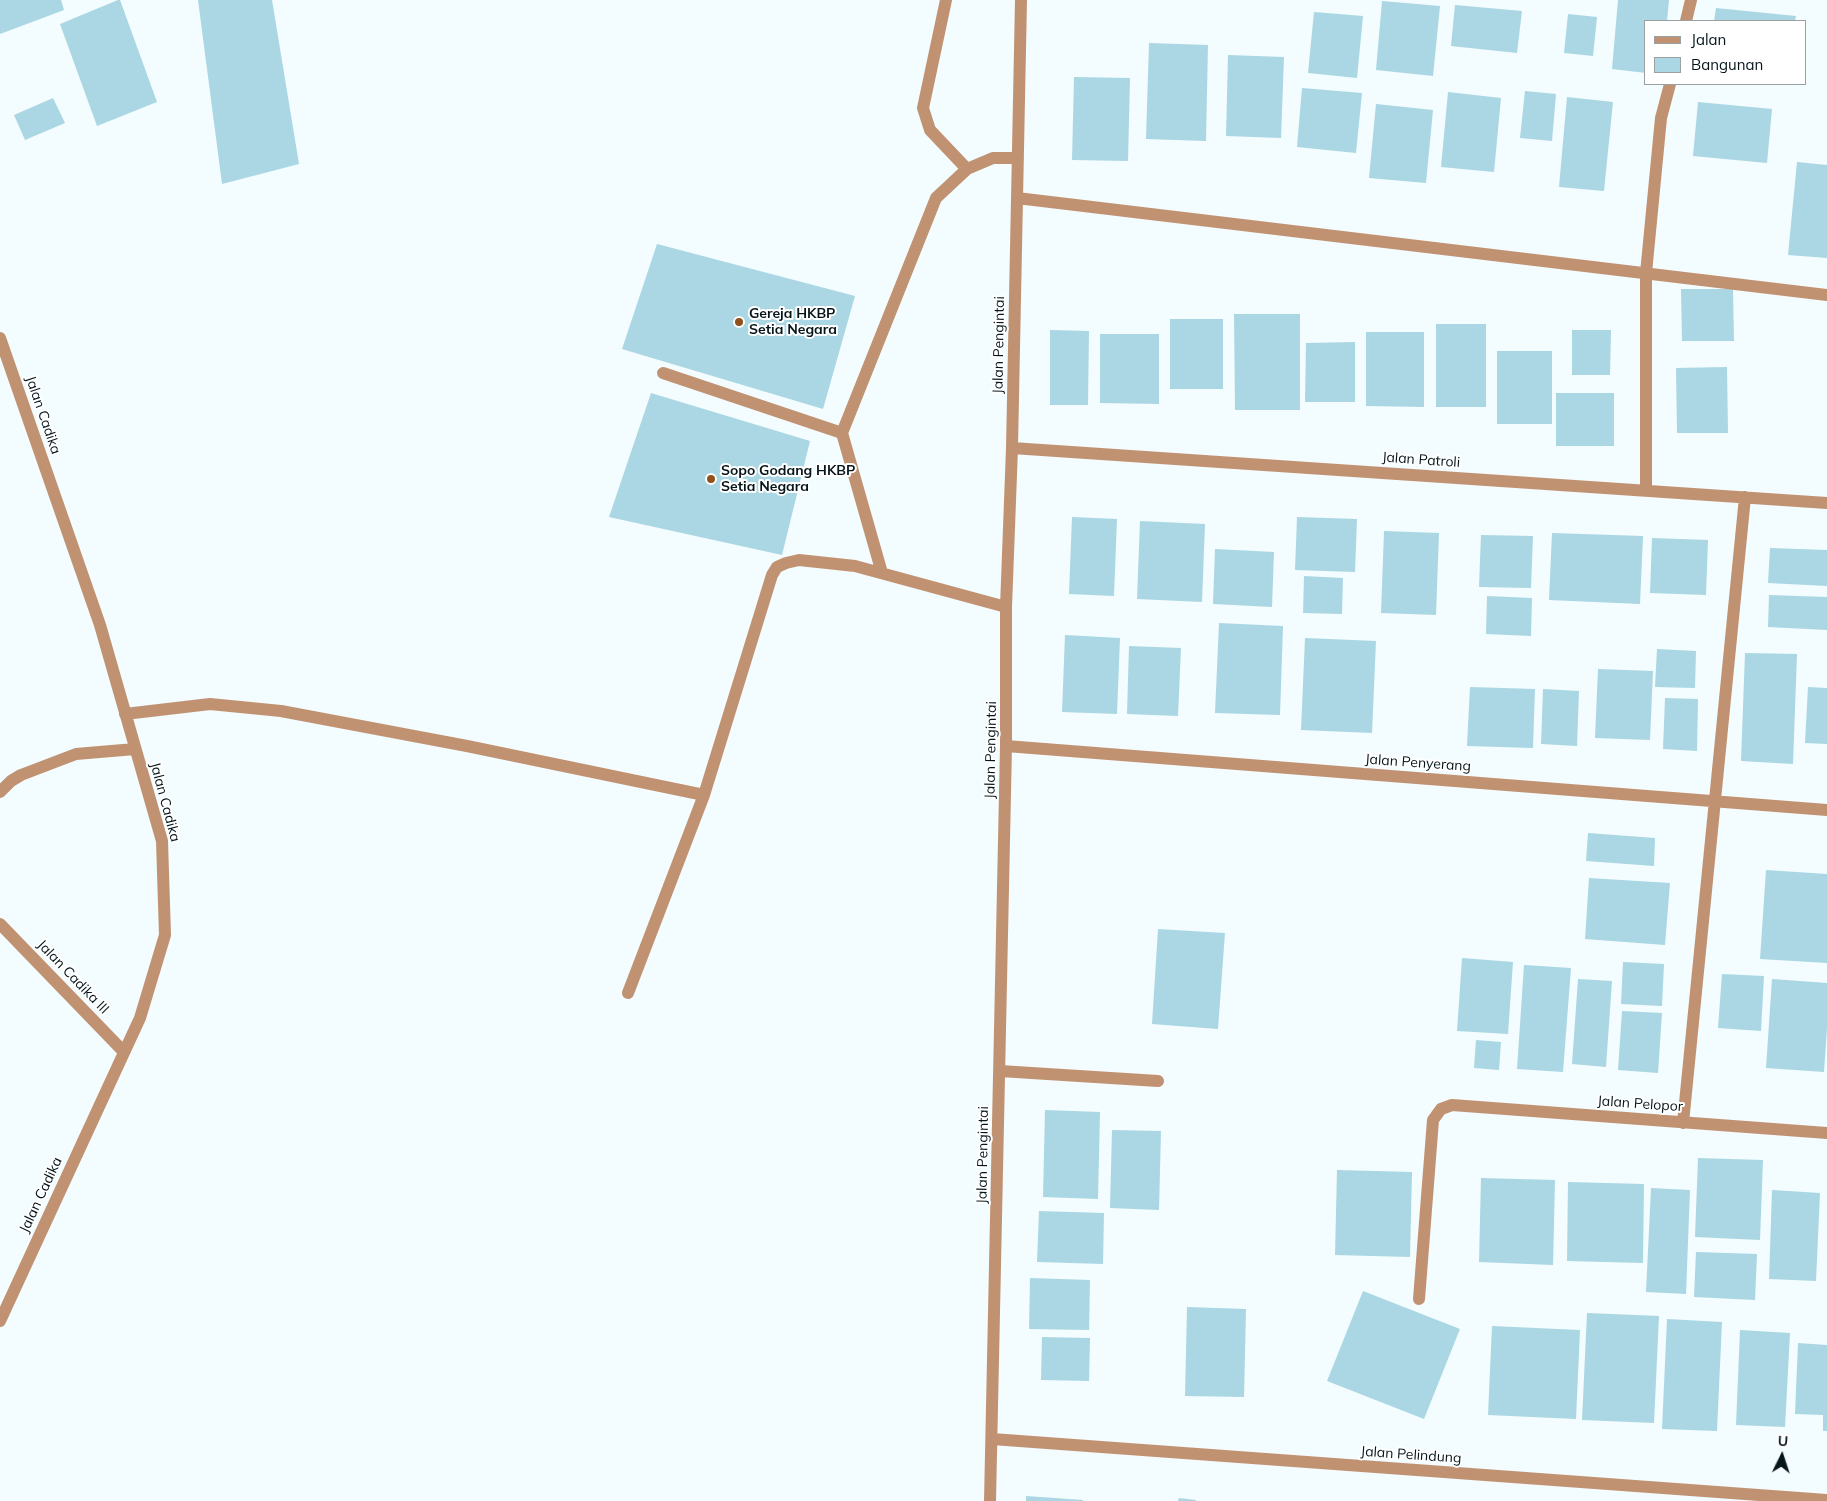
<!DOCTYPE html>
<html>
<head>
<meta charset="utf-8">
<style>
  body { margin:0 }
  #map { position:relative; width:1827px; height:1501px; overflow:hidden; background:#f3fcfe; font-family:Mulish,sans-serif }
  canvas { display:block }
  .legend { position:absolute; left:1644px; top:20px; width:162px; height:65px; box-sizing:border-box; background:#fff; border:1px solid #9ba1a3; margin:0; padding:6px 9px; list-style:none; font-size:15px; color:#05151a }
  .legend li { display:flex; align-items:center; gap:10px; height:25px }
  .legend b { width:25px; border:1px solid #9ba1a3 }
  .north { position:absolute; left:1757px; top:1431px; width:50px; height:50px; -webkit-text-stroke:4px #fff; paint-order:stroke; rotate:4deg; font-size:14px; font-weight:700; line-height:20px; text-align:center; color:#05151a }
  .north::after { content:''; display:block; margin:auto; width:18px; height:22px; background:#05151a; clip-path:polygon(50% 0,100% 100%,50% 72%,0 100%) }
</style>
</head>
<body>
<div id="map">
<canvas width="1827" height="1501"></canvas>
<ul class="legend">
<li><b style="height:6px;background:#c19272"></b>Jalan</li>
<li><b style="height:14px;background:#aad7e3"></b>Bangunan</li>
</ul>
<div class="north">U</div>
</div>
<script>
const c = document.querySelector('canvas').getContext('2d');
c.lineJoin = 'round';
function fill(path, color) {
  c.fillStyle = color;
  c.fill(path, 'evenodd');
}
function trace(path, color, width, dash) {
  c.strokeStyle = color;
  c.lineWidth = width;
  c.lineCap = dash ? 'butt' : 'round';
  c.setLineDash(dash || []);
  c.stroke(path);
}
function label(font, color, halo, rows, align = 'center') {
  c.font = font + ' Mulish,sans-serif';
  c.lineWidth = 4;
  c.setLineDash([]);
  c.textBaseline = 'middle';
  c.strokeStyle = halo;
  c.fillStyle = color;
  for (const [text, x, y, turn = 0] of rows) {
    c.save();
    c.translate(x, y);
    c.rotate((+turn || 0) * Math.PI / 180);
    c.textAlign = isNaN(turn) ? turn : align;
    if (halo) c.strokeText(text, 0, 0);
    c.fillText(text, 0, 0);
    c.restore();
  }
}
const building = new Path2D(`
  M0 0H61L64 10 0 34Z
  M118 0H120L157 102 97 126 60 24Z
  M198 0H272L299 164 222 184Z
  M1618 0H1669L1667 21H1646V73L1612 69Z
  M1382 1 1440 6 1433 76 1376 70Z
  M1455 5 1522 11 1517 53 1451 46Z
  M1716 8 1796 16 1795 21H1714Z
  M1314 12 1363 16 1357 78 1308 73Z
  M1568 14 1597 17 1593 56 1564 53Z
  M1149 43 1208 45 1206 141 1146 139Z
  M1228 55 1284 57 1281 138 1226 136Z
  M1074 77 1130 78 1128 161 1072 160Z
  M1302 88 1362 93 1356 153 1297 147Z
  M1525 91 1556 94 1552 141 1520 138Z
  M1448 92 1501 98 1494 172 1441 167Z
  M1567 97 1613 102 1604 191 1559 187Z
  M53 98 65 123 25 140 14 115Z
  M1698 102 1772 109 1767 163 1693 156Z
  M1376 104 1433 110 1426 183 1369 178Z
  M1797 162 1827 165V258L1788 255Z
  M657 244 855 296 823 409 622 349Z
  M1681 289H1733L1734 341H1682Z
  M1234 314H1300V410H1235Z
  M1170 319H1223V389H1170Z
  M1436 324H1486V407H1436Z
  M1050 330 1089 331 1088 405H1050Z
  M1572 330H1611L1610 375H1572Z
  M1366 332H1424V407L1366 406Z
  M1100 334H1159V404L1100 403Z
  M1355 342V402H1305L1306 343Z
  M1497 351H1552V424H1497Z
  M1727 367 1728 433H1677L1676 368Z
  M651 393 810 441 782 555 609 517Z
  M1556 393H1614V446H1556Z
  M1072 517 1117 519 1114 596 1069 594Z
  M1297 517 1357 519 1355 572 1295 570Z
  M1140 521 1205 524 1202 602 1137 599Z
  M1384 531 1439 533 1436 615 1381 613Z
  M1552 533 1643 536 1640 604 1549 600Z
  M1481 535 1533 536 1531 588 1479 587Z
  M1652 538 1708 540 1706 595 1650 593Z
  M1770 548 1827 550V586L1768 583Z
  M1215 549 1274 552 1272 607 1213 604Z
  M1304 576 1343 578 1342 614 1303 613Z
  M1769 595 1827 597V630L1768 627Z
  M1487 596 1532 598 1531 636 1486 634Z
  M1219 623 1283 626 1280 715 1215 713Z
  M1065 635 1120 638 1117 714 1062 712Z
  M1305 638 1376 641 1372 733 1301 730Z
  M1129 646 1181 648 1178 716 1127 714Z
  M1657 649 1696 651 1695 688 1655 687Z
  M1745 653 1797 654 1793 764 1741 761Z
  M1598 669 1653 671 1650 740 1595 738Z
  M1470 687 1535 689 1533 748 1467 746Z
  M1808 687 1827 688V744L1805 743Z
  M1543 689 1579 691 1577 746 1541 744Z
  M1665 698 1698 699 1697 751 1663 749Z
  M1588 833 1655 838 1654 866 1586 861Z
  M1766 870 1827 874V963L1760 959Z
  M1589 878 1670 883 1665 945 1585 939Z
  M1158 929 1225 933 1218 1029 1152 1024Z
  M1462 958 1513 962 1508 1034 1457 1031Z
  M1623 962 1664 964 1662 1006 1621 1004Z
  M1524 965 1571 968 1563 1072 1517 1069Z
  M1722 974 1764 976 1761 1031 1718 1028Z
  M1578 979 1612 981 1606 1067 1572 1064Z
  M1772 979 1827 983V1028L1824 1072 1766 1068Z
  M1622 1011 1662 1013 1658 1073 1618 1070Z
  M1476 1040 1501 1042 1499 1070 1474 1068Z
  M1045 1110 1100 1112 1098 1199 1043 1197Z
  M1112 1130 1161 1131 1159 1210 1110 1208Z
  M1698 1158 1763 1160 1760 1240 1695 1237Z
  M1337 1170 1412 1172 1410 1257 1335 1255Z
  M1481 1178 1555 1180 1553 1265 1479 1262Z
  M1568 1182 1644 1184 1643 1263 1567 1261Z
  M1651 1188 1690 1190 1686 1294 1646 1292Z
  M1772 1190 1820 1193 1816 1281 1769 1279Z
  M1039 1211 1104 1213 1103 1264 1037 1262Z
  M1696 1252 1757 1254 1755 1300 1694 1297Z
  M1030 1278 1090 1280 1089 1330 1029 1329Z
  M1363 1291 1460 1329 1424 1419 1327 1381Z
  M1187 1307 1246 1309 1244 1397 1185 1396Z
  M1587 1313 1659 1316 1654 1423 1582 1420Z
  M1667 1319 1722 1322 1717 1431 1662 1429Z
  M1492 1326 1580 1330 1576 1419 1488 1415Z
  M1740 1330 1790 1333 1785 1427 1736 1425Z
  M1042 1337 1090 1338 1089 1381 1041 1380Z
  M1798 1343 1827 1345V1431H1823V1415L1795 1414Z
  M1026 1496 1083 1500V1501H1026Z
  M1179 1498 1196 1500V1501H1178Z`);
const service = new Path2D(`
  M663 373 842 433
  M1000 1071 1158 1081`);
const minor = new Path2D(`
  M946 0 923 108 930 130 967 169
  M1686 21 1691 0
  M1017 198 1827 295
  M0 338 100 625 162 841 165 935 140 1018 0 1321
  M1012 448 1827 503
  M1646 490V273L1661 118 1670 84
  M882 573 842 433 936 198 967 169 993 158H1018
  M125 714 210 704 281 711 467 746 704 795
  M1006 746 1827 810
  M0 792 11 781 21 775 76 754 135 749
  M0 924 124 1052
  M628 993 704 795 772 575 777 567 786 563 799 560 855 566 1006 607
  M1683 1123 1745 497
  M1419 1299 1433 1120 1441 1109 1452 1105 1827 1133
  M992 1439 1827 1500
  M990 1501 1006 746V607L1012 448 1021 0`);
const markers = [
  [739,322,5,"#91511c"],
  [711,479,5,"#91511c"]
];
const poiNames = [
  ["Gereja HKBP",749,314],
  ["Setia Negara",749,330],
  ["Sopo Godang HKBP",721,471],
  ["Setia Negara",721,487]
];
const streetNames = [
  ["Jalan Pengintai",999,345,-89],
  ["Jalan Cadika",43,415,71],
  ["Jalan Patroli",1421,460,4],
  ["Jalan Pengintai",991,750,-89],
  ["Jalan Penyerang",1418,763,4],
  ["Jalan Cadika",165,802,75],
  ["Jalan Cadika III",73,977,46],
  ["Jalan Pelopor",1640,1104,4],
  ["Jalan Pengintai",983,1155,-89],
  ["Jalan Cadika",41,1195,-65],
  ["Jalan Pelindung",1411,1455,4]
];
fill(building, '#aad7e3');
trace(service, '#c19272', 12);
trace(minor, '#c19272', 12);
for (const [x, y, r, color] of markers) {
  const dot = new Path2D();
  dot.arc(x, y, r, 0, 2 * Math.PI);
  c.fillStyle = color;
  c.fill(dot);
  trace(dot, '#fff', 2);
}
label('bold 14px', '#05151a', '#fff', poiNames, 'left');
label('14px', '#05151a', '#fff', streetNames);
</script>
</body>
</html>
